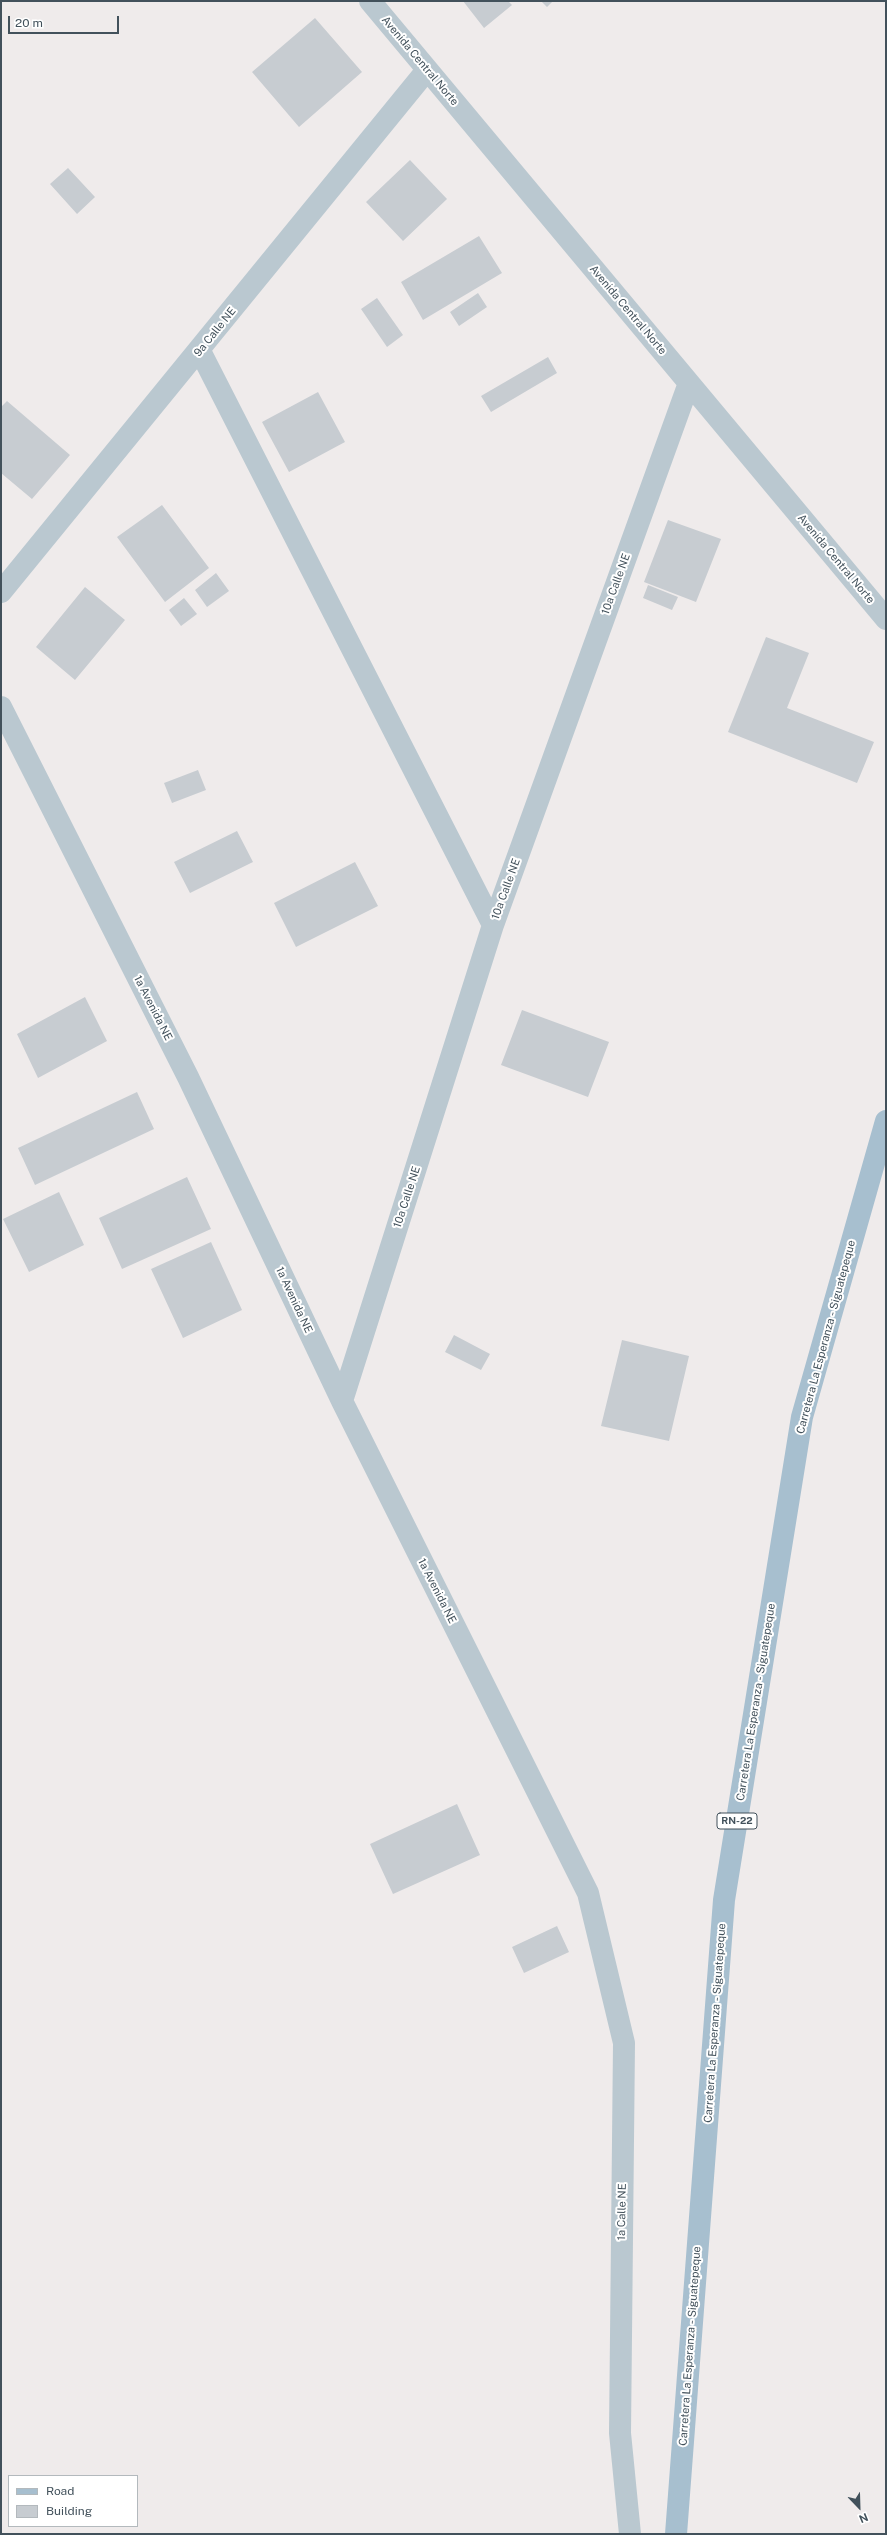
<!DOCTYPE html>
<html>
<head>
<meta charset="utf-8">
<style>
  body { margin:0 }
  #map { position:relative; width:887px; height:2535px; overflow:hidden; background:#efebeb; font-family:"Public Sans",sans-serif }
  canvas { display:block }
  .frame { position:absolute; inset:0; border:2px solid #42515b; pointer-events:none }
  .legend { position:absolute; left:8px; top:2475px; width:130px; height:52px; box-sizing:border-box; background:#fff; border:1px solid #b3b9bd; margin:0; padding:5px 7px; list-style:none; font-size:12px; color:#42515b }
  .legend li { display:flex; align-items:center; gap:8px; height:20px }
  .legend b { width:20px; border:1px solid #b3b9bd }
  .north { position:absolute; left:839px; top:2487px; width:40px; height:40px; -webkit-text-stroke:3px #fff; paint-order:stroke; rotate:157deg; font-size:11px; font-weight:700; line-height:16px; text-align:center; color:#42515b }
  .north::after { content:''; display:block; margin:auto; width:14px; height:18px; background:#42515b; clip-path:polygon(50% 0,100% 100%,50% 72%,0 100%) }
  .scale { position:absolute; left:8px; top:16px; width:111px; height:18px; box-sizing:border-box; border:2px solid #42515b; border-top:0; padding-left:5px; font-size:12px; line-height:14px; white-space:nowrap; color:#42515b; -webkit-text-stroke:3px #fff; paint-order:stroke }
</style>
</head>
<body>
<div id="map">
<canvas width="887" height="2535"></canvas>
<div class="frame"></div>
<ul class="legend">
<li><b style="height:5px;background:#a7bfcf"></b>Road</li>
<li><b style="height:11px;background:#c7ccd1"></b>Building</li>
</ul>
<div class="north">N</div>
<div class="scale">20 m</div>
</div>
<script>
const c = document.querySelector('canvas').getContext('2d');
c.lineJoin = 'round';
function fill(path, color) {
  c.fillStyle = color;
  c.fill(path, 'evenodd');
}
function trace(path, color, width, dash) {
  c.strokeStyle = color;
  c.lineWidth = width;
  c.lineCap = dash ? 'butt' : 'round';
  c.setLineDash(dash || []);
  c.stroke(path);
}
function label(font, color, halo, rows, align = 'center') {
  c.font = font + ' "Public Sans",sans-serif';
  c.lineWidth = 4;
  c.setLineDash([]);
  c.textBaseline = 'middle';
  c.strokeStyle = halo;
  c.fillStyle = color;
  for (const [text, x, y, turn = 0] of rows) {
    c.save();
    c.translate(x, y);
    c.rotate((+turn || 0) * Math.PI / 180);
    c.textAlign = isNaN(turn) ? turn : align;
    if (halo) c.strokeText(text, 0, 0);
    c.fillText(text, 0, 0);
    c.restore();
  }
}
const building = new Path2D(`
  M463 1H508L512 5 484 28Z
  M541 1H553L547 7Z
  M315 18 362 72 299 127 252 72Z
  M410 160 447 199 403 241 366 202Z
  M68 168 95 197 77 214 50 184Z
  M479 236 502 273 423 320 401 282Z
  M478 293 487 307 459 326 450 312Z
  M377 298 403 335 387 347 361 309Z
  M548 357 557 373 491 412 481 396Z
  M318 392 345 442 289 472 262 422Z
  M7 401 70 455 32 499 1 473V407Z
  M162 505 209 568 165 602 117 537Z
  M668 520 721 539 696 602 644 582Z
  M216 573 229 591 207 607 195 590Z
  M648 585 678 597 672 610 643 598Z
  M85 587 125 620 75 680 36 647Z
  M184 598 197 614 181 626 169 610Z
  M766 637 809 653 787 708 874 742 857 783 728 732Z
  M198 770 206 790 172 803 164 783Z
  M237 831 253 862 190 893 174 862Z
  M355 862 378 906 296 947 274 903Z
  M85 997 107 1041 38 1078 17 1034Z
  M522 1010 609 1042 588 1097 501 1065Z
  M137 1092 154 1129 35 1185 18 1148Z
  M187 1177 211 1229 122 1269 99 1218Z
  M59 1192 84 1245 29 1272 3 1219Z
  M211 1242 242 1310 183 1338 151 1269Z
  M454 1335 490 1354 481 1370 445 1352Z
  M622 1340 689 1356 669 1441 601 1426Z
  M457 1804 480 1855 393 1894 370 1844Z
  M557 1926 569 1952 524 1973 512 1947Z`);
const minor = new Path2D(`
  M370 1 886 619
  M200 351 493 925
  M1 592 427 70
  M1 707 188 1077 342 1401 588 1893 624 2043 620 2433 630 2534
  M342 1401 493 925 689 383`);
const major = new Path2D(`
  M676 2534 724 1900 802 1417 886 1121`);
const shields = [
  [737,1821,40]
];
const shieldNames = [
  ["RN-22",737,1821]
];
const streetNames = [
  ["Avenida Central Norte",420,61,50],
  ["Avenida Central Norte",628,310,50],
  ["9a Calle NE",215,332,-51],
  ["Avenida Central Norte",836,559,50],
  ["10a Calle NE",616,584,-70],
  ["10a Calle NE",506,889,-70],
  ["1a Avenida NE",153,1008,63],
  ["10a Calle NE",407,1197,-72],
  ["1a Avenida NE",294,1300,65],
  ["Carretera La Esperanza - Siguatepeque",826,1337,-75],
  ["1a Avenida NE",437,1591,63],
  ["Carretera La Esperanza - Siguatepeque",756,1702,-81],
  ["Carretera La Esperanza - Siguatepeque",715,2023,-86],
  ["1a Calle NE",622,2212,-89],
  ["Carretera La Esperanza - Siguatepeque",690,2346,-86]
];
fill(building, '#c7ccd1');
trace(minor, '#bac8d0', 22);
trace(major, '#a7bfcf', 22);
for (const [x, y, w] of shields) {
  const box = new Path2D();
  box.roundRect(x - w / 2, y - 8, w, 16, 3);
  c.fillStyle = '#fff';
  c.fill(box);
  trace(box, '#42515b', 1);
}
label('bold 10px', '#42515b', null, shieldNames);
label('11px', '#42515b', '#fff', streetNames);
</script>
</body>
</html>
